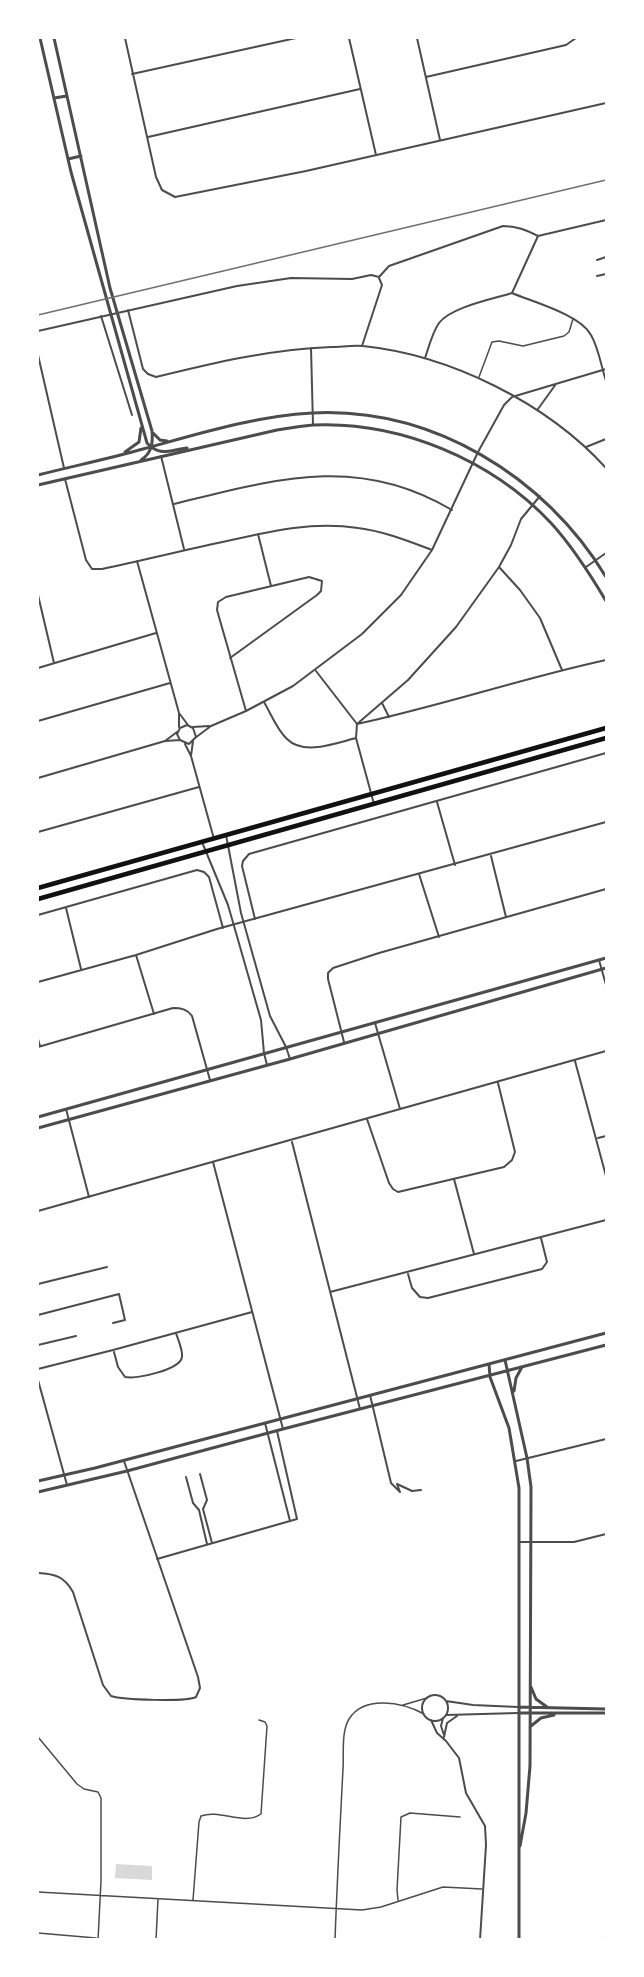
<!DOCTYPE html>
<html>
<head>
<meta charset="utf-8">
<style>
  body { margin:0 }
  #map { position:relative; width:644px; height:1977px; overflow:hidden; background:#fff; font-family:"Public Sans",sans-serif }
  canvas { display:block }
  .frame { position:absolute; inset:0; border:39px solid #fff; pointer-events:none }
</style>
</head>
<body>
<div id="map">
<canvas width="644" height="1977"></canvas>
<div class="frame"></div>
</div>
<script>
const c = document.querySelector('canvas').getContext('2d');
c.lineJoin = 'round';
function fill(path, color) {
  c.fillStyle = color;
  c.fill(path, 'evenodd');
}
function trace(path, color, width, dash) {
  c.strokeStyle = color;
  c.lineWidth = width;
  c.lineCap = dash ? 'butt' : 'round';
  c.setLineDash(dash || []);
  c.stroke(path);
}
const water = new Path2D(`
  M116 1864 152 1866V1880L115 1878Z`);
const service = new Path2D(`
  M479 377 492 342 499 341 523 346 564 336 569 332 573 319
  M403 1705 427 1698
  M38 1737 77 1784 84 1789 98 1792 101 1798V1881L98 1940
  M38 1892 362 1910 381 1907 443 1887 482 1889
  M193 1900 199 1822 201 1816C220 1809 244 1826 261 1814L267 1726 265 1722 259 1720
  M398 1900 397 1890 401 1817 410 1813 460 1817
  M38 1933 96 1938
  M604 1939 606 1938
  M156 1940 158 1899
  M335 1940C337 1883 340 1826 343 1769 344 1755 341 1732 349 1719 364 1695 402 1702 424 1714`);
const minor = new Path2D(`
  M125 38 156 177 162 190 175 197 306 171 606 103
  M349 38 376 155
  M417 38 440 140
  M132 74 296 38
  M426 77 566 45 576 38
  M148 137 360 89
  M538 236 606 220
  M597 260 606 257
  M597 276 606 274
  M512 293 538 236
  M128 310 143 369 148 374 156 377C213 363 271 349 331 347 341 347 352 345 363 346 450 355 547 403 606 468
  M101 316 132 415
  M38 331 237 286 291 278 352 279 371 275 379 277 389 266 503 226C517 226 526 230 538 236
  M362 346 382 285 379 278
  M311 348 313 425
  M38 355 64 468
  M425 358C429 347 432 333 439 323 451 307 493 299 512 293 533 302 581 315 591 335 599 349 601 366 606 381
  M538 409 556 384
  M586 447 606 439
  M161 456 184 549
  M65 479 86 560 92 569H102C144 560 185 550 227 541 271 531 313 521 358 528 383 531 408 541 432 550
  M174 504C273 480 357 453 452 510
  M258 534 271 586
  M137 561 179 713V727
  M499 567 520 590 540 618 562 670
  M586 567 606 553
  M38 595 54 663
  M230 658 317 595 321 591 322 581 309 577 226 597 218 602 217 610 246 711
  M38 668 156 633
  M316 671 357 724 356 738 374 804
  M264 702C271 714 277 730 287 739 304 756 336 743 356 738
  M382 703 389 717
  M179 713 188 725
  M38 721 170 683
  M357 724 408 680 456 627 499 567 511 545 521 519 540 496
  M357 724C441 706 523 678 606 660
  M193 727 209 726
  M195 738 211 726 246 711 293 686 362 634 401 595 432 550 478 452 504 405 512 397 606 369
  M165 741 177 732
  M185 744 191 756 214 839
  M191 756 193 741
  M38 778 165 741 180 740 189 744 196 737 193 728 187 725 180 728 177 734 180 740
  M437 802 455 865
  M38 832 199 787
  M226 835 241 913 270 1016 286 1047 290 1059
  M202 842 228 905 261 1020 264 1053 267 1065
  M491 856 506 917
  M419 874 439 937
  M66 908 81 969
  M38 915 197 870 204 872 209 877 223 928
  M255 919 242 866 243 861 249 854 606 753
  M136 955 154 1014
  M599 960 606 985
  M38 982 136 955 217 929 606 822
  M375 1023 400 1109
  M38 1039 40 1046
  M344 1042 328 979V973L333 968 379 953 606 889
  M38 1047 173 1008C181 1008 187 1009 192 1016L210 1080
  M575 1061 606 1176
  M66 1109 89 1197
  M367 1119 389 1183 393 1189 398 1192 504 1167 512 1160 515 1152 498 1083
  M598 1138 606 1136
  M292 1142 360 1409
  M213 1162 283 1429
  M454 1179 474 1254
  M38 1211 606 1051
  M408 1274 412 1288 420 1297 428 1298 542 1269 547 1262 541 1238
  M38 1284 107 1267
  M330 1292 606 1220
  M38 1315 119 1294 125 1320 113 1323
  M38 1345 76 1336
  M114 1352 118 1367 125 1377C137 1379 180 1370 182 1357 183 1350 178 1340 176 1333
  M38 1369 113 1350 252 1312
  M38 1380 67 1485
  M370 1395 391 1483 400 1492 397 1484 412 1491 421 1490
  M265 1423 290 1521
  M516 1461 606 1439
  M200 1474 207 1500 203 1509 212 1543
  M186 1477 193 1503 199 1510 207 1544
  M520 1542H574L606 1534
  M157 1559 297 1519 277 1431
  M38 1573C55 1574 64 1576 73 1592L103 1685 111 1696C123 1700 186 1702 196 1697L200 1688 198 1677 124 1461
  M422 1708a13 13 0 1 1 26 0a13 13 0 1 1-26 0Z
  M446 1701 473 1705 518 1707
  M446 1715 518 1713
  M443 1718 441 1726 444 1735
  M431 1720 437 1733 446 1741 459 1758 466 1793 485 1826 486 1845 480 1940
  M444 1737 447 1723 457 1716`);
const tertiary = new Path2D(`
  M40 38 71 172 147 443C160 457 169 450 187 448
  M54 38 110 288 152 431C153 443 152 453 141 460
  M54 98 67 96
  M68 159 81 156
  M153 433 160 440 167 441
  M125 452 139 442 141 428
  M38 475C73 466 108 459 143 449 198 434 255 416 312 413 432 407 545 476 606 577
  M38 485 277 430C289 428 301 426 313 425 400 421 492 460 551 523 573 547 590 574 606 601
  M38 1117 606 958
  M38 1128 290 1059 606 968
  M505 1360 527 1458 531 1487 530 1766 526 1813 520 1846
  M489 1364 490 1377 509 1428 519 1488V1940
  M514 1391 516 1378 522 1367
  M38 1481 95 1468 606 1333
  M38 1492 127 1471 283 1429 606 1345
  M531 1687 536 1699 547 1707
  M519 1707 606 1709
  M519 1713H606
  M531 1726 541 1718 554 1715`);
const trunk = new Path2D(`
  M38 888 606 728
  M38 899 606 738`);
const rail = new Path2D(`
  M38 315 606 180`);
fill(water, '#d9d9d9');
trace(service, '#4c4c4c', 1.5);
trace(minor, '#4c4c4c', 2);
trace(tertiary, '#4c4c4c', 3);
trace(trunk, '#111', 4.5);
trace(rail, '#707070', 1.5);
</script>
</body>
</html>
